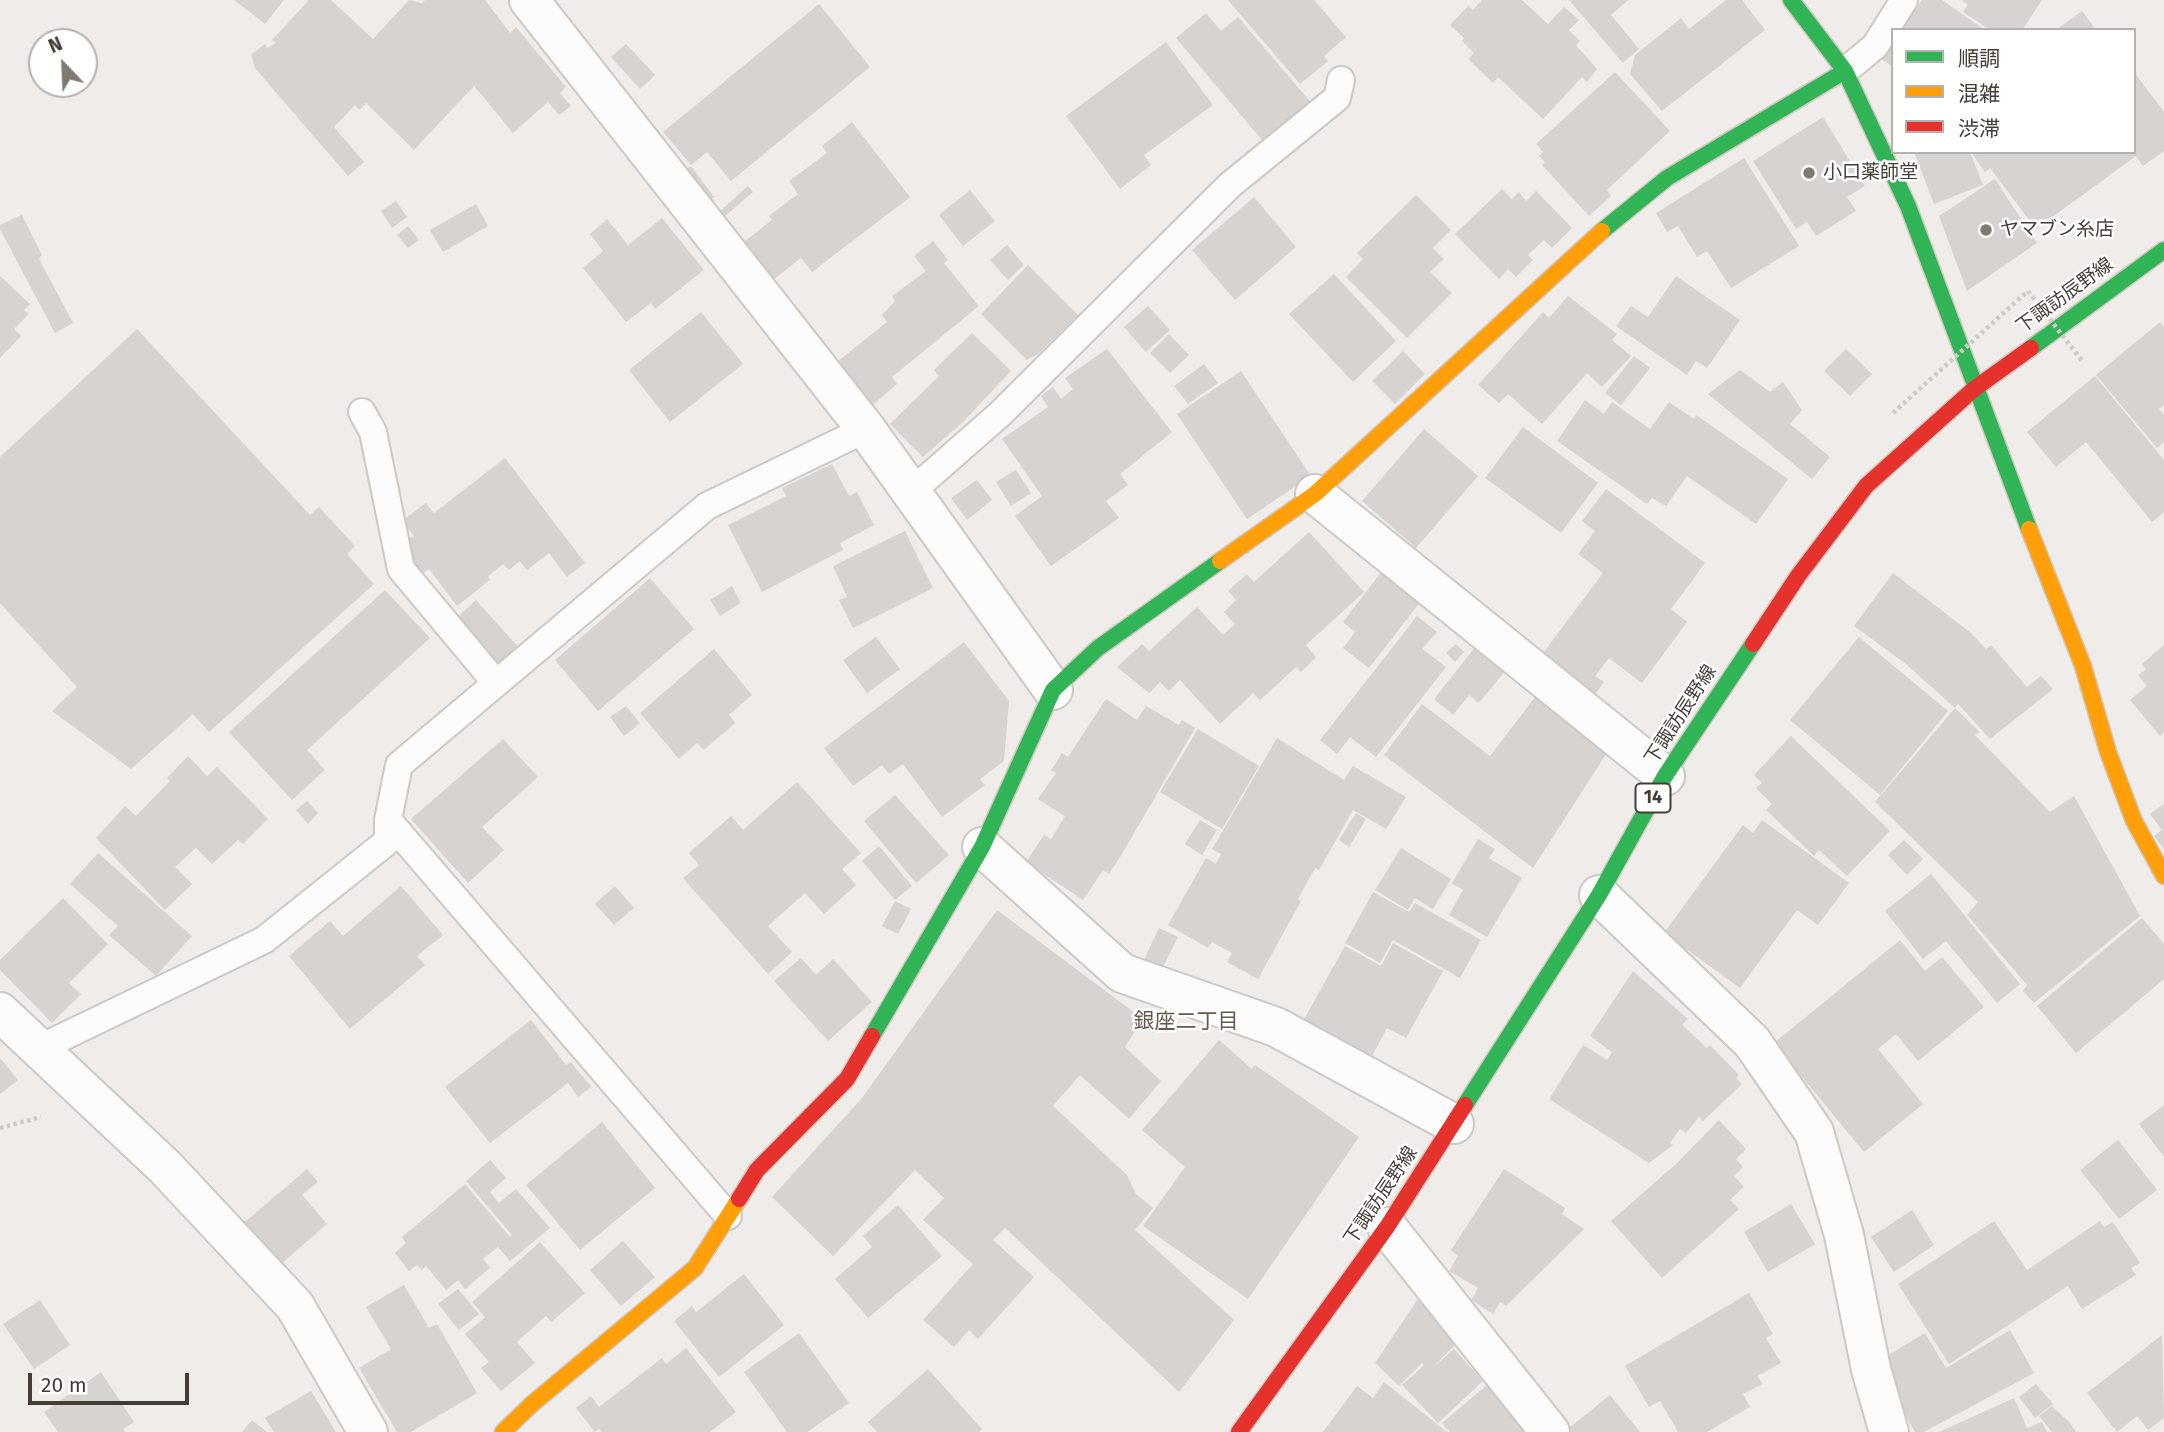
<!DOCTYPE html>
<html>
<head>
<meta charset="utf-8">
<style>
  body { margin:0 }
  #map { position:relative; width:2164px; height:1432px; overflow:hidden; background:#efece9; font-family:"Fira Sans","Noto Sans JP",sans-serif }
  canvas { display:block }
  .legend { position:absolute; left:1891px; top:28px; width:245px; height:126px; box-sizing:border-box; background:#fff; border:2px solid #b4b1af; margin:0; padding:9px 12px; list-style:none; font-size:21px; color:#443d36 }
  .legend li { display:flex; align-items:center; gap:14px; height:35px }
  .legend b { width:35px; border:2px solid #b4b1af }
  .north { position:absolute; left:28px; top:28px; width:70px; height:70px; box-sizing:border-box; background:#fff; border:2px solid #b4b1af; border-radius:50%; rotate:337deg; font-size:19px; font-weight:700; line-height:28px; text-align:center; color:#443d36 }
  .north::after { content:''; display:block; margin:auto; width:24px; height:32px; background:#807a75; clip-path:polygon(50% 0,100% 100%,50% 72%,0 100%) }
  .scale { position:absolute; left:28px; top:1373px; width:161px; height:32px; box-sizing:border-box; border:4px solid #443d36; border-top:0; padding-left:9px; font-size:21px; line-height:24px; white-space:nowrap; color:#443d36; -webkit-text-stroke:5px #fff; paint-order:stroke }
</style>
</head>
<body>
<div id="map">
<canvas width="2164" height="1432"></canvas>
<ul class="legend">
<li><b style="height:9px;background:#30b455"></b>順調</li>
<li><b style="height:9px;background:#ff9f0a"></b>混雑</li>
<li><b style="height:9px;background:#e5322d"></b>渋滞</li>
</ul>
<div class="north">N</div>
<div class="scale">20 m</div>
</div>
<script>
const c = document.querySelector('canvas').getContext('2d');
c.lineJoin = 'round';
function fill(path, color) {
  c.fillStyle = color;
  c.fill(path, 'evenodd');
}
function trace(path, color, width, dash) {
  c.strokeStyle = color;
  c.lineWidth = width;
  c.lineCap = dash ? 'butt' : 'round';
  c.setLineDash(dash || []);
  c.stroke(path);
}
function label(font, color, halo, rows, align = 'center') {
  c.font = font + ' "Fira Sans","Noto Sans JP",sans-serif';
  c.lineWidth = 5;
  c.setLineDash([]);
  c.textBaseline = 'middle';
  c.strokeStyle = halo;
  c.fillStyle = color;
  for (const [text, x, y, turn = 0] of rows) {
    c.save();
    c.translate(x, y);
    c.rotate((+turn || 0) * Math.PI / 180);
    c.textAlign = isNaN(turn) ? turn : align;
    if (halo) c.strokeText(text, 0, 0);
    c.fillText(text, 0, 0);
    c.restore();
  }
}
const building = new Path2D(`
  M234 0H284L265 24Z
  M309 0H331L373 39 409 0 422 3 425 0H485L510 33 516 27 566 87 560 93 571 106 559 115 548 102 513 133 474 86 414 150 366 103 360 110 355 105 334 127 364 162 348 176 255 68 251 55 265 44 267 48 276 43 272 40Z
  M1228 0H1314L1346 37 1324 56 1328 61 1300 84Z
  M1482 0H1522L1548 24 1564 7 1579 20 1569 30 1580 41 1576 45 1597 69 1587 82 1582 77 1543 119 1498 77 1493 83 1468 59 1474 53 1462 41 1464 38 1450 25 1468 6 1473 10Z
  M1569 0H1628L1611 15 1639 49 1623 63Z
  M1726 0H1742L1765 30 1662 111 1630 74 1635 55 1681 18 1689 29Z
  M1922 0H1942L1982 28 1901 30Z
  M1962 0H2042L2022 30H1985L1987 28 1963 12 1968 5Z
  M819 4 870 67 731 181 707 152 691 165 663 132Z
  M2082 11 2096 30H2056Z
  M1206 13 1221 31 1238 17 1314 106 1267 146 1176 38Z
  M1166 42 1213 105 1144 155 1151 165 1120 189 1066 116Z
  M1893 42V67L1881 59Z
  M626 44 655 75 640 89 611 57Z
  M1615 72 1670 131 1607 190 1611 196 1589 216 1542 165 1545 162 1539 156 1543 152 1536 144Z
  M2134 72 2164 112V151L2143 166 2136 156 2036 229 1990 168 1985 172 1973 155 1976 152H2134Z
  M1823 117 1865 186 1847 197 1856 211 1816 236 1807 222 1796 229 1753 161Z
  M852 122 910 197 812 272 801 258 773 280 744 242 772 220 769 216 798 194 789 181 827 153 822 146Z
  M1914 152H1970L1983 185 1934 204Z
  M1744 158 1799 246 1731 288 1707 251 1697 257 1678 226 1667 232 1656 213Z
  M691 166 714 197 708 201 685 170Z
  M1995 179 2037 243 1967 291 1939 216Z
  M748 186 753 192 724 217 719 212Z
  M1502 189 1512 199 1519 192 1526 201 1536 191 1572 228 1552 248 1544 240 1528 255 1533 260 1516 277 1508 269 1499 279 1455 234Z
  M970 190 995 221 963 246 939 215Z
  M1416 195 1451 230 1433 248 1444 259 1430 272 1452 293 1407 338 1346 277 1363 259 1357 253Z
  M1254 197 1296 247 1235 300 1192 250Z
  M396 201 407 217 392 228 381 211Z
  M476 204 488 226 443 252 430 230Z
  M22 215 42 255 39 259 73 323 55 333 0 229V225Z
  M662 218 704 270 655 309 651 303 626 322 583 268 603 251 590 234 607 219 628 245Z
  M408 226 419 240 408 248 397 235Z
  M933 241 948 260 944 263 979 306 892 377 897 384 873 405 837 362 887 322 882 315 895 301 892 296 926 271 914 256Z
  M1007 245 1024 265 1008 280 990 260Z
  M1028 265 1078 315 1039 353 1027 360 981 314Z
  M1334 274 1396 341 1353 382 1289 314Z
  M0 276 30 304 24 310 29 314 14 329 21 336 0 358Z
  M1676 276 1740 320 1707 368 1696 361 1687 375 1616 326 1631 306 1648 317Z
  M1568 296 1617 334 1612 340 1631 356 1602 387 1587 373 1542 424 1508 394 1499 403 1478 385 1543 312 1549 318Z
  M1148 306 1170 330 1146 352 1124 327Z
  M701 312 743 364 670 422 629 370Z
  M2160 322 2164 327V405L2159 409 2164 415V442L2157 448 2096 375Z
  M137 329 310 515 319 507 355 546 347 554 374 584 209 732 193 714 131 769 52 711 77 687 0 603V457Z
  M972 333 1011 371 962 423 923 457 890 424 939 376 934 370Z
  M1169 334 1189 355 1170 373 1150 353Z
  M1107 349 1172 432 1120 474 1128 485 1106 501 1119 518 1051 566 1015 516 1042 496 1002 439 1048 407 1041 396 1053 387 1061 399 1073 389 1065 378Z
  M1846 349 1872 374 1850 396 1824 371Z
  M1403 351 1425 374 1395 404 1372 381Z
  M1634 356 1650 368 1621 405 1605 393Z
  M1204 364 1218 383 1188 404 1174 386Z
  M1740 370 1770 392 1783 382 1802 410 1790 424 1830 457 1812 479 1708 394Z
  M1241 371 1311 476 1247 519 1177 414Z
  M2095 376 2164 460V512L2152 522 2086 442 2056 467 2027 432Z
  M1585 400 1604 414 1612 402 1650 429 1669 402 1694 419 1696 415 1788 479 1756 524 1687 476 1666 506 1652 498 1647 504 1557 441Z
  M1523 427 1598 483 1561 533 1485 478Z
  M1424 429 1478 476 1416 548 1362 501Z
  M505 458 585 563 567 577 549 553 527 570 520 561 509 570 503 564 488 576 490 580 457 606 429 569 409 582 395 544 414 536 402 521 426 503 434 513Z
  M832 464 849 496 857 492 874 525 840 543 843 550 762 592 728 525 786 496 782 488Z
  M1016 470 1031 493 1011 506 996 482Z
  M977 480 992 500 967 520 951 498Z
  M1606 489 1705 563 1671 609 1687 622 1642 683 1609 658 1595 676 1604 682 1590 701 1537 661 1603 573 1578 554 1595 531 1582 521Z
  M905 531 933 588 853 628 839 600 847 597 833 566Z
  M1309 532 1364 592 1306 645 1316 657 1301 672 1296 667 1260 700 1253 693 1220 724 1180 680 1169 691 1160 682 1149 693 1117 667 1142 644 1149 651 1197 607 1223 635 1235 624 1224 612 1236 600 1228 591 1247 574 1254 582Z
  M1382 571 1421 601 1369 668 1343 648 1355 632 1343 622Z
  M1893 573 1971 633 1986 649 1991 645 2027 687 2041 676 2053 689 1990 739 1958 704 1955 708 1906 664 1854 626Z
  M650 578 694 629 598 711 555 660Z
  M732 586 741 603 720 616 710 600Z
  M385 590 430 638 307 750 325 770 292 800 229 732Z
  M476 600 520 649 492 675 448 626Z
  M1417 616 1437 632 1422 649 1446 667 1376 757 1350 737 1337 754 1320 740Z
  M876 637 900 669 867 693 843 660Z
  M1859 637 1948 711 1880 795 1790 720Z
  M964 642 1009 701 1004 761 980 779 985 785 942 817 903 764 889 774 882 765 853 786 824 748Z
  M1456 644 1464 652 1455 662 1446 653Z
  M2164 645V732L2160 736 2130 700 2147 686 2138 675 2146 669 2142 664Z
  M1476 646 1506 670 1479 703 1469 695 1453 715 1434 699Z
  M714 649 752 695 729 715 735 723 704 750 697 743 679 759 640 713Z
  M1536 696 1608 751 1533 868 1384 755 1422 704 1490 756Z
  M1106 699 1137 720 1146 706 1179 725 1182 720 1195 728 1122 854 1109 874 1103 870 1083 900 1026 862 1044 835 1051 839 1065 816 1038 799 1056 773 1051 770 1062 753 1068 757Z
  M626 706 640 723 624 736 610 717Z
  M1955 708 1980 732 1975 735 2050 812 2074 796 2140 916 2034 1003 2023 991 2027 985 1967 915 1978 902 1875 802Z
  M1198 729 1259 766 1222 829 1160 792Z
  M1791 736 1890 831 1847 876 1819 850 1814 856 1766 810 1772 804 1756 788 1762 783 1754 775Z
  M1277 738 1344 780 1353 766 1406 797 1386 829 1353 810 1319 870 1315 868 1298 899 1301 901 1258 979 1227 962 1232 953 1212 942 1208 948 1168 925 1206 858 1216 864 1221 854 1212 849Z
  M503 739 538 777 482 827 504 850 468 883 411 819Z
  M188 756 207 776 217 767 268 819 243 844 238 840 212 864 196 848 175 867 192 884 165 910 96 838 125 806 136 816 170 781 167 778Z
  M797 782 861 853 842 869 856 885 824 914 805 893 768 926 792 952 768 974 683 878 699 865 689 853 731 816 743 830Z
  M895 795 949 855 916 883 864 821Z
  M307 801 318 813 308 824 296 810Z
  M2164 804V849L2154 836 2162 830 2150 814Z
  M1356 813 1366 819 1349 847 1339 840Z
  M1200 820 1217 830 1202 855 1185 844Z
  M1762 820 1849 883 1818 925 1797 910 1740 988 1664 933 1743 825 1753 833Z
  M1478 839 1495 849 1489 858 1522 878 1487 937 1449 915 1463 890 1452 883Z
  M1904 840 1923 859 1907 875 1888 855Z
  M879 846 912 886 895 900 862 861Z
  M1401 848 1451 879 1433 909 1415 898 1408 910 1375 890Z
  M98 853 192 936 156 976 109 935 118 926 70 884Z
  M1931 874 2020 984 1997 1003 1946 941 1923 959 1885 911Z
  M401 886 443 935 417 956 425 965 350 1029 289 956 330 921 343 936Z
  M615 886 634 908 614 925 595 904Z
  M1373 892 1409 912 1415 903 1481 940 1460 978 1393 940 1380 963 1345 943Z
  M63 898 108 944 69 983 81 994 52 1023 0 970V960Z
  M895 901 911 909 898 934 882 926Z
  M997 910 1143 1019 1125 1047 1161 1081 1129 1119 1080 1075 1053 1106 1127 1175 1136 1194 1153 1208 1135 1230 1234 1320 1179 1392 1005 1228 993 1240 1034 1277 978 1339 969 1330 954 1347 923 1320 973 1264 923 1220 944 1198 915 1170 833 1256 772 1197 862 1098Z
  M2142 918 2164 944V979L2076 1053 2037 1006Z
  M1159 928 1178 937 1159 975 1141 966Z
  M1900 940 1925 971 1942 957 1984 1007 1918 1061 1896 1034 1878 1049 1923 1104 1864 1152 1774 1043Z
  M1393 943 1443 971 1406 1038 1387 1028 1371 1058 1303 1021 1345 946 1381 966Z
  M801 958 816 975 833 959 872 1002 828 1041 774 981Z
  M1633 971 1688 1019 1682 1025 1707 1048 1710 1045 1739 1075 1736 1078 1742 1084 1703 1121 1699 1117 1686 1133 1680 1129 1670 1143 1673 1145 1649 1163 1549 1099 1583 1045 1607 1060 1612 1052 1590 1036Z
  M531 1020 566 1065 571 1062 591 1087 578 1097 568 1083 490 1143 445 1087Z
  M1219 1040 1252 1069 1255 1065 1359 1137 1248 1299 1143 1226 1185 1167 1142 1130Z
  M0 1058 18 1080 0 1094Z
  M2164 1105V1157L2139 1124Z
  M1719 1120 1746 1149 1736 1159 1743 1167 1734 1176 1744 1187 1730 1200 1739 1209 1662 1278 1611 1221 1677 1163Z
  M602 1122 655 1188 580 1250 526 1185Z
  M2118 1140 2157 1190 2119 1219 2080 1170Z
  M490 1160 506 1178 490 1192 499 1203 516 1189 550 1228 510 1261 498 1247 483 1259 490 1268 465 1289 458 1280 446 1290 426 1266 422 1270 417 1265 409 1271 395 1253 406 1243 402 1237 465 1184 510 1237 512 1235 466 1181Z
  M307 1169 318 1182 302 1195 327 1224 281 1264 245 1222Z
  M1504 1169 1565 1208 1562 1214 1584 1229 1506 1306 1500 1302 1493 1314 1471 1300 1478 1288 1449 1271 1458 1256 1451 1250Z
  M1791 1204 1815 1244 1768 1272 1744 1232Z
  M898 1205 942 1256 868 1318 835 1279 872 1247 863 1236Z
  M1912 1210 1934 1245 1894 1272 1871 1237Z
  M1994 1221 2027 1270 2100 1221 2104 1227 2113 1222 2140 1263 2131 1268 2136 1275 2082 1309 2068 1286 1949 1364 1898 1284Z
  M623 1241 655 1277 621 1306 590 1270Z
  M540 1242 585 1293 551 1322 546 1316 517 1342 535 1363 501 1391 481 1368 489 1362 465 1334 485 1317 472 1302Z
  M744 1274 784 1325 719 1377 674 1321 692 1306 696 1312Z
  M404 1285 429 1328 437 1324 477 1393 411 1432H397L359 1368 391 1349 366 1307Z
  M458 1289 479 1314 459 1330 438 1304Z
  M1749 1293 1773 1334 1766 1338 1781 1363 1757 1376 1763 1384 1743 1394 1750 1407 1707 1432H1678L1660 1401 1649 1407 1625 1366Z
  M1418 1299 1460 1340 1430 1370 1454 1349 1483 1381 1438 1423 1402 1385 1424 1365 1422 1363 1399 1386 1375 1363Z
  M40 1300 70 1345 34 1369 3 1324Z
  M2010 1330 2034 1373 1924 1432H1915L1899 1404 1903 1402 1880 1360 1925 1333 1946 1368Z
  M799 1333 849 1403 807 1432H787L744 1372Z
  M2162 1335 2164 1418 2148 1430 2137 1416 2117 1432 2087 1393Z
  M686 1348 736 1412 710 1432H601L599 1429 595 1432 576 1408 591 1396 599 1407 662 1358 666 1364Z
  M928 1369 982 1429 979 1432H877L868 1422Z
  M101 1372 134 1422 123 1429 125 1432H58L44 1412Z
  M1384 1382 1432 1420 1447 1432H1323L1357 1386 1373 1398Z
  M2036 1384 2053 1404 2035 1418 2019 1397Z
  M1487 1385 1528 1432H1450L1442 1423Z
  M311 1391 336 1432H274L265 1418Z
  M1610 1395 1640 1432H1564Z
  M2014 1398 2027 1428 2042 1422 2047 1432H1939Z
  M2052 1406 2069 1422 2076 1432H2052L2039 1416Z
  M252 1420 267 1432H242Z`);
const path = new Path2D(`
  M0 1128 41 1117`);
const lane = new Path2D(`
  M1845 71 1875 46 1904 0
  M362 412 373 432 401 569 496 683
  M911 492 1000 414 1230 185 1337 98 1341 80
  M388 820 728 1216
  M40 1048 264 940 388 841V820L399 765 707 506 866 429`);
const street = new Path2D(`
  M529 0 866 429 1053 690
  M1315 494 1665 776
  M982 847 1122 973 1276 1027 1454 1124
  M1599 895 1752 1042 1814 1132 1844 1235 1871 1369 1889 1432
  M0 1012 165 1167 295 1306 368 1432
  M1387 1227 1550 1432`);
const fast = new Path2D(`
  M1791 0 1845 71 1908 206 2029 529
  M1602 231 1667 178 1845 71
  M2031 348 2164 250
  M872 1036 982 847 1053 690 1098 648 1220 561
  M1465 1105 1599 895 1665 776 1753 644`);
const slow = new Path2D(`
  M2029 529 2083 666 2108 752 2134 821 2164 876
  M1220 561 1315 494 1602 231
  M503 1432 532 1404 695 1268 739 1199`);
const jam = new Path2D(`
  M1753 644 1798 576 1866 486 1974 389 2031 348
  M739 1199 757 1170 847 1079 872 1036
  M1239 1432 1387 1227 1465 1105`);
const pathBridge = new Path2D(`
  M1893 413 2028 291 2083 362`);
const markers = [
  [1809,173,7,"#807a75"],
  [1986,230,7,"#807a75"]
];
const shields = [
  [1653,798,35]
];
const shieldNames = [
  ["14",1653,798]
];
const poiNames = [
  ["小口薬師堂",1823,173],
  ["ヤマブン糸店",2000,230]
];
const streetNames = [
  ["下諏訪辰野線",2065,296,-36],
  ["下諏訪辰野線",1681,715,-57],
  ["下諏訪辰野線",1381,1196,-56]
];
const neighbourhoodNames = [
  ["銀座二丁目",1186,1022]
];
fill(building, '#d7d3d0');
trace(lane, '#ccc8c5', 30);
trace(street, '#ccc8c5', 42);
trace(fast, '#cec8c0', 19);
trace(slow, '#cec8c0', 19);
trace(jam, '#cec8c0', 19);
trace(path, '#cdcac7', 4.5, [3.5, 3.5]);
trace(lane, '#fdfcfc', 26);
trace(street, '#fdfcfc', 38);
trace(fast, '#30b455', 16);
trace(slow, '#ff9f0a', 16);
trace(jam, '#e5322d', 16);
trace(pathBridge, '#cdcac7', 4.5, [3.5, 3.5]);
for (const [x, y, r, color] of markers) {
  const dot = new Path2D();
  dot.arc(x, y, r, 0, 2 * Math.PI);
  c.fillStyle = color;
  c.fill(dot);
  trace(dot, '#fff', 2.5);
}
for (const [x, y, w] of shields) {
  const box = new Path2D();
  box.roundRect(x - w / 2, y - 14.5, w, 29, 5);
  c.fillStyle = '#fff';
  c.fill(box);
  trace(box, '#443d36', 2);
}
label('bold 18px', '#443d36', null, shieldNames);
label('19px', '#443d36', '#fff', poiNames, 'left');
label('19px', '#443d36', '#fff', streetNames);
label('21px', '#66594e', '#fff', neighbourhoodNames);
</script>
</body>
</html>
